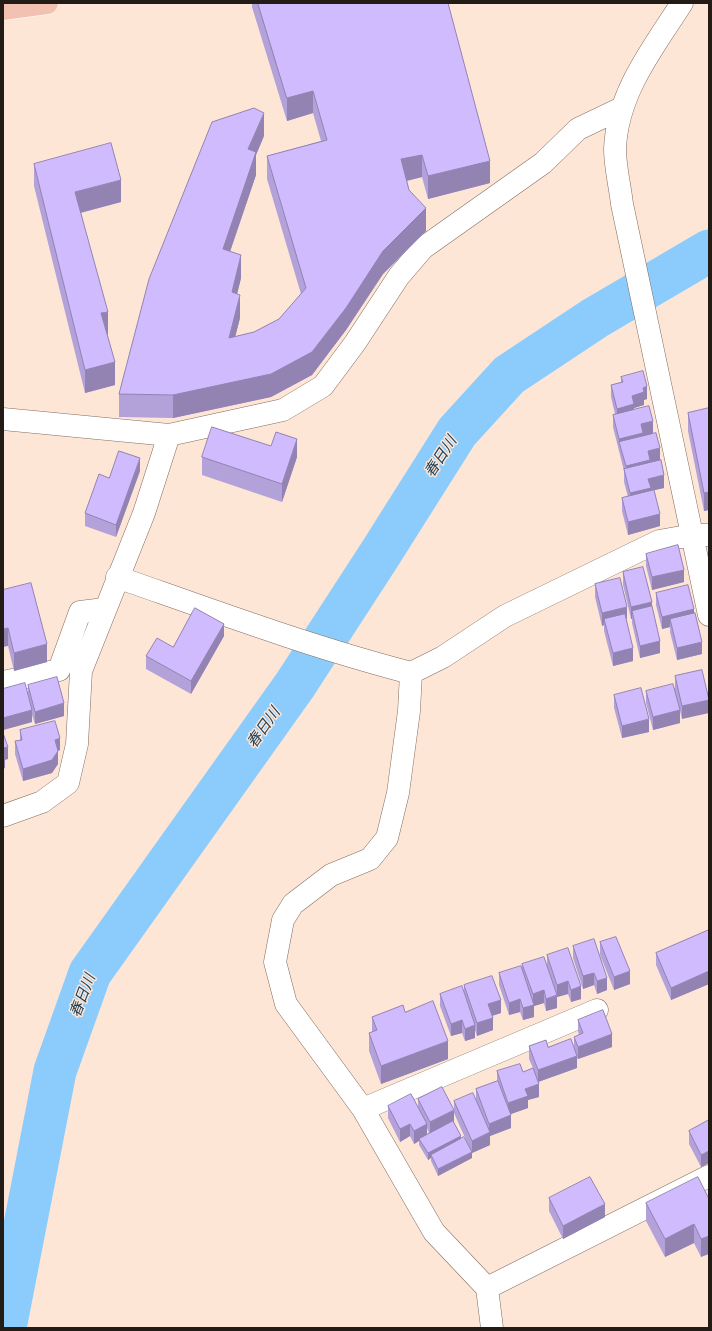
<!DOCTYPE html>
<html>
<head>
<meta charset="utf-8">
<style>
  body { margin:0 }
  #map { position:relative; width:712px; height:1331px; overflow:hidden; background:#fee6d6; font-family:"PT Sans",sans-serif }
  canvas { display:block }
  .frame { position:absolute; inset:0; border:4px solid #231b15; pointer-events:none }
</style>
</head>
<body>
<div id="map">
<canvas width="712" height="1331"></canvas>
<div class="frame"></div>
</div>
<script>
const c = document.querySelector('canvas').getContext('2d');
c.lineJoin = 'round';
function trace(path, color, width, dash) {
  c.strokeStyle = color;
  c.lineWidth = width;
  c.lineCap = dash ? 'butt' : 'round';
  c.setLineDash(dash || []);
  c.stroke(path);
}
function fill(path, color) {
  c.fillStyle = color;
  c.fill(path, 'evenodd');
}
function label(font, color, halo, rows, align = 'center') {
  c.font = font + ' "PT Sans","Noto Sans JP",sans-serif';
  c.lineWidth = 3;
  c.setLineDash([]);
  c.textBaseline = 'middle';
  c.strokeStyle = halo;
  c.fillStyle = color;
  for (const [text, x, y, turn = 0] of rows) {
    c.save();
    c.translate(x, y);
    c.rotate((+turn || 0) * Math.PI / 180);
    c.textAlign = isNaN(turn) ? turn : align;
    if (halo) c.strokeText(text, 0, 0);
    c.fillText(text, 0, 0);
    c.restore();
  }
}
const river = new Path2D(`
  M5 1328 55 1071 90 973 295 685 380 554 457 432 509 375 595 318 709 251`);
const minor = new Path2D(`
  M682 3C653 48 617 93 615 149 615 167 620 186 622 204L709 615
  M3 419 169 435 283 410 323 386 355 343 399 276 423 248 543 163 578 129 622 108
  M117 577C214 611 311 647 411 673L443 657 505 616 659 541 693 535H709
  M411 673 409 711 398 793 387 838 370 859 331 875 293 904 283 920 275 962 286 1004 363 1109 434 1232 487 1288 492 1328
  M3 682 59 670 80 612 105 609
  M3 816 42 802 68 783 77 744 81 671 144 513 169 435
  M363 1109 597 1010
  M487 1288 709 1176`);
const major = new Path2D(`
  M3 9 47 3`);
const wall = new Path2D(`
  M252 3H448L490 183 428 199 422 177 407 181 409 190 426 231 383 274 346 330 312 375 271 397 173 418 119 417V394L264 136 256 155V175L230 252 241 278 237 294 240 318 235 337 254 332 279 319 301 294 267 179V156L321 141 313 113 287 121 252 7Z
  M34 164 121 202 81 213 108 334 107 335 115 385 85 393 34 186Z
  M621 377 647 399 644 400V405L634 408V410L653 433 660 460 664 488 654 490 660 526 628 535 622 511V498L628 497 624 482V471L613 427V415L615 414 611 397V385L621 382Z
  M709 408V510L704 511 688 431V413Z
  M271 446 297 457 282 502 202 475V457Z
  M140 471 116 537 85 526V513L109 478Z
  M646 554 684 582 652 590 646 566Z
  M623 572 652 606 660 653 640 658 632 623V619H631L623 585Z
  M595 584 627 619H626L633 661 613 666 604 631V625L602 626 595 597Z
  M3 590 47 662 14 671 8 646Z
  M656 593 694 613 702 654 677 660 670 632V627L662 629 656 605Z
  M224 636 191 694 146 669V656L173 647Z
  M702 670 682 719 677 699 680 723 653 730 646 703V691L675 688V676Z
  M28 685 64 716 35 724 32 715V722L3 730V689L28 692Z
  M614 695 649 732 622 738 614 708Z
  M20 730 60 750 58 751V764L52 773 23 781 15 754V741L20 740Z
  M709 930V984L671 1000 656 965V953Z
  M600 942 630 984 614 990 600 955Z
  M573 946 607 990 597 994 594 985 583 989 573 958Z
  M547 955 581 999 571 1002 568 994 557 997V1008L546 1011 544 1003 534 1006V1017L523 1020 520 1012 509 1015 499 985V973L522 970V964H547Z
  M464 985 501 1013 492 1016 493 1030 477 1036 475 1030V1038L465 1041 462 1033 451 1036 440 1006V994L464 993Z
  M405 1012 448 1059 381 1084 369 1051V1033L372 1032V1017Z
  M578 1020 612 1047 578 1059 577 1058V1068L538 1082 539 1097 528 1100V1108L511 1114V1128L490 1136V1145L472 1153V1152V1158L438 1176 431 1161V1158L428 1160 419 1145V1141L414 1144 410 1136 400 1142 388 1118V1106L418 1108V1099L454 1123 461 1139 470 1149 454 1113V1101L476 1099V1089L497 1081V1071L523 1072 533 1068 529 1059V1046L574 1047V1037L579 1035 578 1032ZM427 1128 429 1133 427 1135Z
  M709 1120V1163L701 1167 689 1144V1131Z
  M549 1198 605 1217 563 1239 549 1211Z
  M709 1199 701 1257 694 1243 665 1257 646 1221V1203Z`);
const shadedWall = new Path2D(`
  M313 91V113L287 121V98Z
  M264 113V136L256 155V175L223 272V249L248 149Z
  M422 155V177L401 182V159Z
  M490 161V183L428 199V176Z
  M121 180V202L75 214V192Z
  M426 208V231L383 274 346 330 312 375 271 397 173 418V395L383 251Z
  M241 255V278L232 315V292Z
  M240 295V318L229 361V338Z
  M108 312V334L101 336V313Z
  M115 362V385L85 393V370Z
  M647 386V399L644 400V405L634 408V417L617 421V409L632 396 643 388Z
  M653 421V434L619 442V452V439L641 424Z
  M297 439V457L282 502V484Z
  M660 448V460L626 476V466L648 451Z
  M140 458V471L116 537V525Z
  M664 475V488L651 491 630 506V493L648 479Z
  M709 492V510L704 511V493Z
  M660 514V526L628 535V522Z
  M684 570V582L652 590V577Z
  M652 602V614L632 611V619H631V607Z
  M627 607V619L606 625 604 619V625L602 626V613Z
  M694 609V621L670 619V627L662 629V617Z
  M224 624V636L191 694V681Z
  M8 628V646L3 647V629Z
  M660 641V653L640 658V646Z
  M702 642V654L677 660V648Z
  M47 644V662L14 671V653Z
  M633 648V661L613 666V653Z
  M709 700V713L682 719V706Z
  M64 703V716L35 724V712Z
  M32 710V722L3 730V718Z
  M680 710V723L653 730V717Z
  M649 719V732L622 738V726Z
  M60 738V750L55 752V740Z
  M8 747V759L5 760V768L3 769V748Z
  M58 751V764L52 773 23 781V769Z
  M630 971V984L614 990V977Z
  M709 971V984L671 1000V988Z
  M594 973V985L583 989V976Z
  M607 978V990L597 994V981Z
  M568 981V994L557 997V1008L546 1011V999L557 996V985Z
  M581 986V999L571 1002V990Z
  M544 990V1003L534 1006V1017L523 1020V1008L533 1005V994Z
  M520 999V1012L509 1015V1003Z
  M501 1000V1013L488 1017V1004Z
  M493 1018V1030L477 1036V1023Z
  M462 1020V1033L451 1036V1024Z
  M475 1025V1038L465 1041V1029Z
  M612 1034V1047L578 1059V1047Z
  M448 1041V1059L381 1084V1066Z
  M577 1056V1068L538 1082V1070Z
  M539 1084V1097L528 1100V1108L508 1115V1103L525 1089Z
  M454 1110V1123L430 1135V1122Z
  M511 1115V1128L490 1136V1145L472 1153V1141L489 1133V1124Z
  M410 1124V1136L400 1142V1129Z
  M427 1124V1137L419 1139V1141L414 1144V1131Z
  M461 1136V1142L431 1155V1158L428 1160V1153Z
  M709 1151V1163L701 1167V1155Z
  M472 1152V1158L438 1176V1169Z
  M605 1204V1217L563 1239V1226Z
  M694 1224V1243L665 1257V1239Z
  M709 1236V1254L701 1257V1239Z`);
const building = new Path2D(`
  M258 3H448L490 161 428 176 422 155 401 159 409 190 426 208 383 251 346 308 312 352 271 374 173 395 119 394 149 279 212 122 254 108 264 113 248 149 256 152 223 249 241 255 232 292 240 295 229 338 254 332 279 319 306 288 267 156 327 140 313 91 287 98Z
  M111 143 121 180 75 192 108 312 101 313 115 362 85 370 34 164Z
  M643 371 647 386 643 388 644 392 632 396 634 404 617 409 611 385 623 382 621 377Z
  M649 406 653 421 641 424 643 433 619 439 613 415Z
  M709 408V492L704 493 688 413Z
  M212 427 271 446 276 432 297 439 282 484 202 457Z
  M656 433 660 448 648 451 650 460 626 466 619 442Z
  M119 451 140 458 116 525 85 513 99 474 109 478Z
  M661 460 664 475 648 479 651 488 630 493 624 469Z
  M654 490 660 514 628 522 622 498Z
  M678 545 684 570 652 577 646 554Z
  M643 567 652 602 631 607 623 572Z
  M620 578 627 607 602 613 595 584Z
  M31 583 47 644 14 653 8 628 3 629V590Z
  M688 585 694 609 662 617 656 593Z
  M652 606 660 641 640 646 632 611Z
  M195 608 224 624 191 681 146 656 157 638 173 647Z
  M695 613 702 642 677 648 670 619Z
  M625 614 633 648 613 653 604 619Z
  M702 670 709 700 682 706 675 676Z
  M57 677 64 703 35 712 28 685Z
  M25 683 32 710 3 718V689Z
  M673 684 680 710 653 717 646 691Z
  M641 688 649 719 622 726 614 695Z
  M55 721 60 738 55 740 58 751 52 760 23 769 15 741 22 740 20 730Z
  M3 733 8 747 3 748Z
  M3 750 5 756 3 757Z
  M709 930V971L671 988 656 953Z
  M616 937 630 971 614 977 600 942Z
  M594 939 607 978 597 981 594 973 583 976 573 946Z
  M568 948 581 986 571 990 568 981 557 985 547 955Z
  M544 957 557 995 546 999 544 990 533 994 522 964Z
  M521 966 534 1005 523 1008 520 999 509 1003 499 973Z
  M492 976 501 1000 488 1004 493 1018 477 1023 464 985Z
  M462 986 475 1025 465 1029 462 1020 451 1024 440 994Z
  M433 1001 448 1041 381 1066 369 1033 377 1030 372 1017 403 1005 405 1012Z
  M603 1010 612 1034 578 1047 574 1037 583 1033 578 1020Z
  M571 1039 577 1056 538 1070 529 1046 546 1040 548 1047Z
  M520 1064 523 1072 533 1068 539 1084 525 1089 528 1096 508 1103 497 1071Z
  M498 1081 511 1115 489 1124 476 1089Z
  M442 1087 454 1110 430 1122 418 1099Z
  M473 1093 490 1132 472 1141 454 1101Z
  M411 1094 427 1124 414 1131 410 1124 400 1129 388 1106Z
  M709 1120V1151L701 1155 689 1131Z
  M453 1121 461 1136 428 1153 419 1139Z
  M464 1137 472 1152 438 1169 431 1155Z
  M590 1177 605 1204 563 1226 549 1198Z
  M698 1177 709 1199V1236L701 1239 694 1224 665 1239 646 1203Z`);
const waterNames = [
  ["春日川",441,457,-57],
  ["春日川",264,728,-55],
  ["春日川",83,996,-69]
];
trace(river, '#8bccfc', 43);
trace(minor, '#836d60', 23);
trace(major, '#fff', 23);
trace(minor, '#fff', 22);
trace(major, '#f2c1b1', 22);
fill(wall, '#b3a1da');
fill(shadedWall, '#9283b2');
fill(building, '#d0bbfe');
trace(building, '#9283b2', 1);
label('italic 15px', '#1a3e56', '#fee6d6', waterNames);
</script>
</body>
</html>
